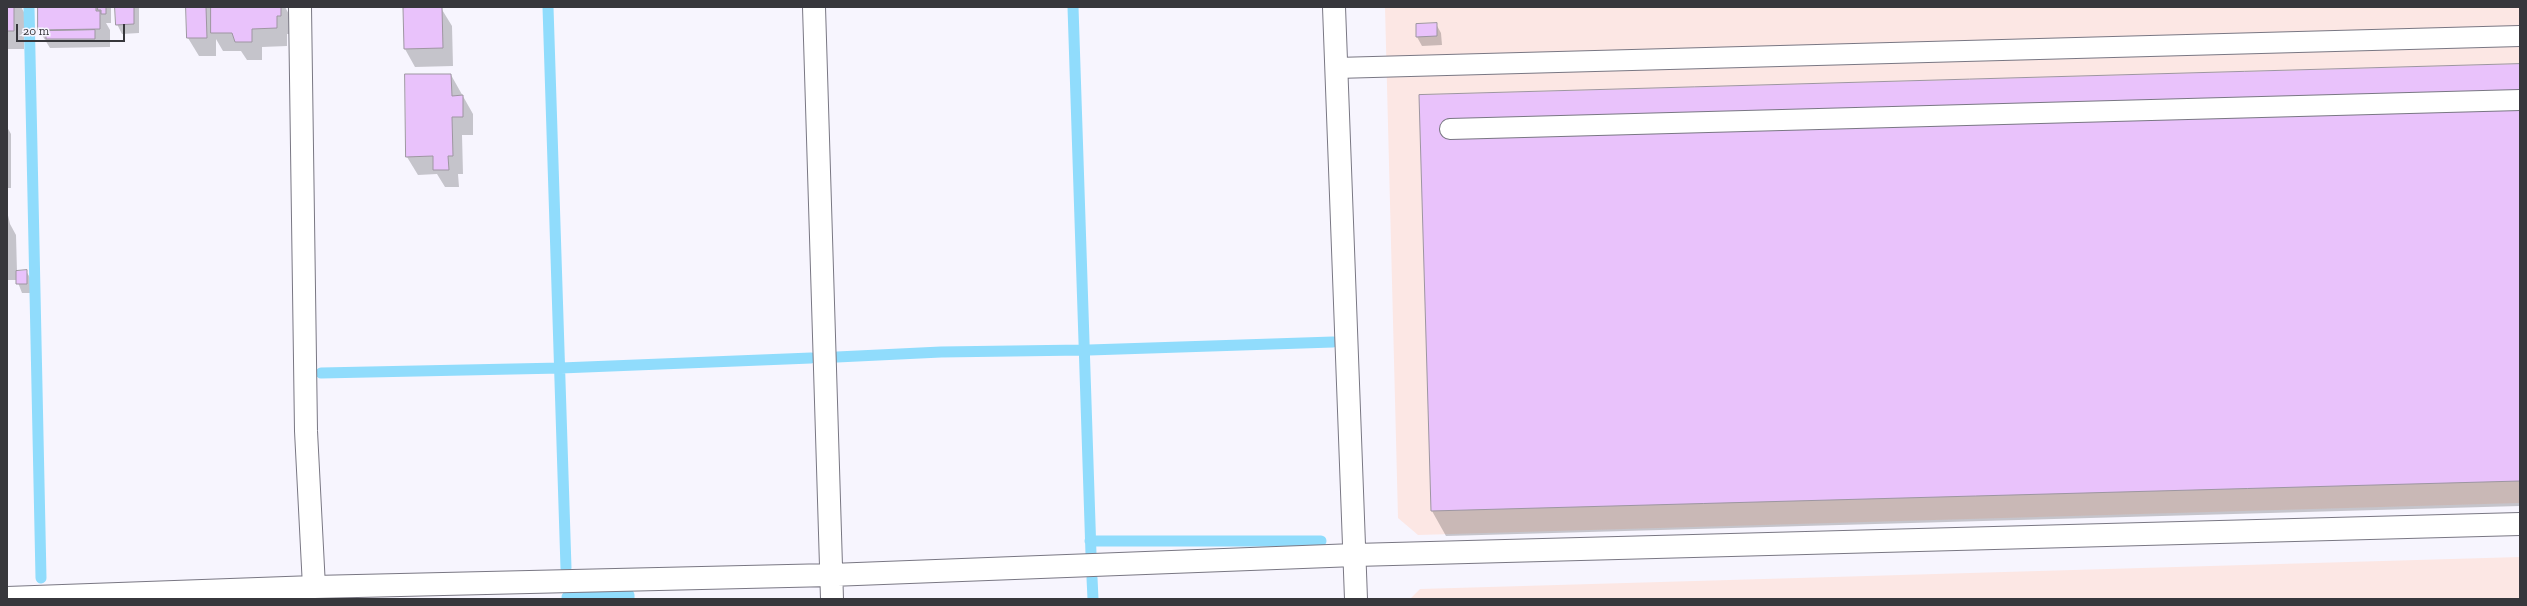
<!DOCTYPE html>
<html>
<head>
<meta charset="utf-8">
<style>
  body { margin:0 }
  #map { position:relative; width:2527px; height:606px; overflow:hidden; background:#f7f5fe; font-family:"Zilla Slab",serif }
  canvas { display:block }
  .frame { position:absolute; inset:0; border:8px solid #37373c; pointer-events:none }
  .scale { position:absolute; left:16px; top:24px; width:109px; height:18px; box-sizing:border-box; border:2px solid #37373c; border-top:0; padding-left:5px; font-size:12px; line-height:14px; white-space:nowrap; color:#37373c; -webkit-text-stroke:3px #f7f5fe; paint-order:stroke }
</style>
</head>
<body>
<div id="map">
<canvas width="2527" height="606"></canvas>
<div class="frame"></div>
<div class="scale">20 m</div>
</div>
<script>
const c = document.querySelector('canvas').getContext('2d');
c.lineJoin = 'round';
function fill(path, color) {
  c.fillStyle = color;
  c.fill(path, 'evenodd');
}
function trace(path, color, width, dash) {
  c.strokeStyle = color;
  c.lineWidth = width;
  c.lineCap = dash ? 'butt' : 'round';
  c.setLineDash(dash || []);
  c.stroke(path);
}
const industrial = new Path2D(`
  M1385 7H2520V503L1418 535 1398 518Z
  M2520 557V599H1410L1420 589Z`);
const shadow = new Path2D(`
  M7 7H21L24 12V49H7Z
  M39 7H111V23H106L110 30V47L50 48 39 30Z
  M116 7H139V33L122 34 117 24Z
  M187 7H285L290 16V34H287V46L262 47V60H247L241 51H223L216 39V56H199L188 38Z
  M441 8 452 26 453 66 415 67 405 49Z
  M1436 24 1441 33 1442 45 1422 46 1417 37Z
  M2520 65V506L1446 536 1432 511Z
  M451 75 473 114V135H462L463 174H458L459 187H445L437 174 418 175 407 157Z
  M7 127 11 134V188H7Z
  M7 211 10 224 16 235 17 272 26 271 32 281V293H22L17 280H7Z`);
const stream = new Path2D(`
  M29 7 41 578
  M548 7 566 568
  M1073 7 1091 554
  M1089 350 1333 342
  M837 357 941 352 1083 350
  M321 373 561 368 811 358
  M1090 541H1321
  M1092 578 1093 599
  M567 597 629 595V599`);
const building = new Path2D(`
  M7 7H14V31H7Z
  M38 7H96V11H100V29L38 30Z
  M98 7H106V14H101V10H98Z
  M115 7H134V24L116 25Z
  M186 7H206L207 38H187Z
  M211 7H281V16H277V28L252 29V42H235L232 33H211Z
  M442 7 443 48 404 49 403 8Z
  M1437 23V36L1416 37V24Z
  M95 30V39H46V31Z
  M2520 64V481L1431 511 1419 95Z
  M405 74H451L452 96 463 95V117H452L453 156H448L449 170H433V156L406 157Z
  M27 270V284H16V271Z`);
const lane = new Path2D(`
  M1336 68 2520 36
  M1450 129 2520 100`);
const street = new Path2D(`
  M300 7 306 431 314 587
  M814 7 832 599
  M1334 7 1356 599
  M7 598 314 587 831 575 1355 555 2520 524`);
fill(industrial, '#fce7e4');
fill(shadow, '#0003');
trace(stream, '#90dcfc', 11);
fill(building, '#e9c2fb');
trace(building, '#9d96a1', 1);
trace(lane, '#797783', 22);
trace(street, '#797783', 24);
trace(lane, '#fff', 20);
trace(street, '#fff', 22);
</script>
</body>
</html>
